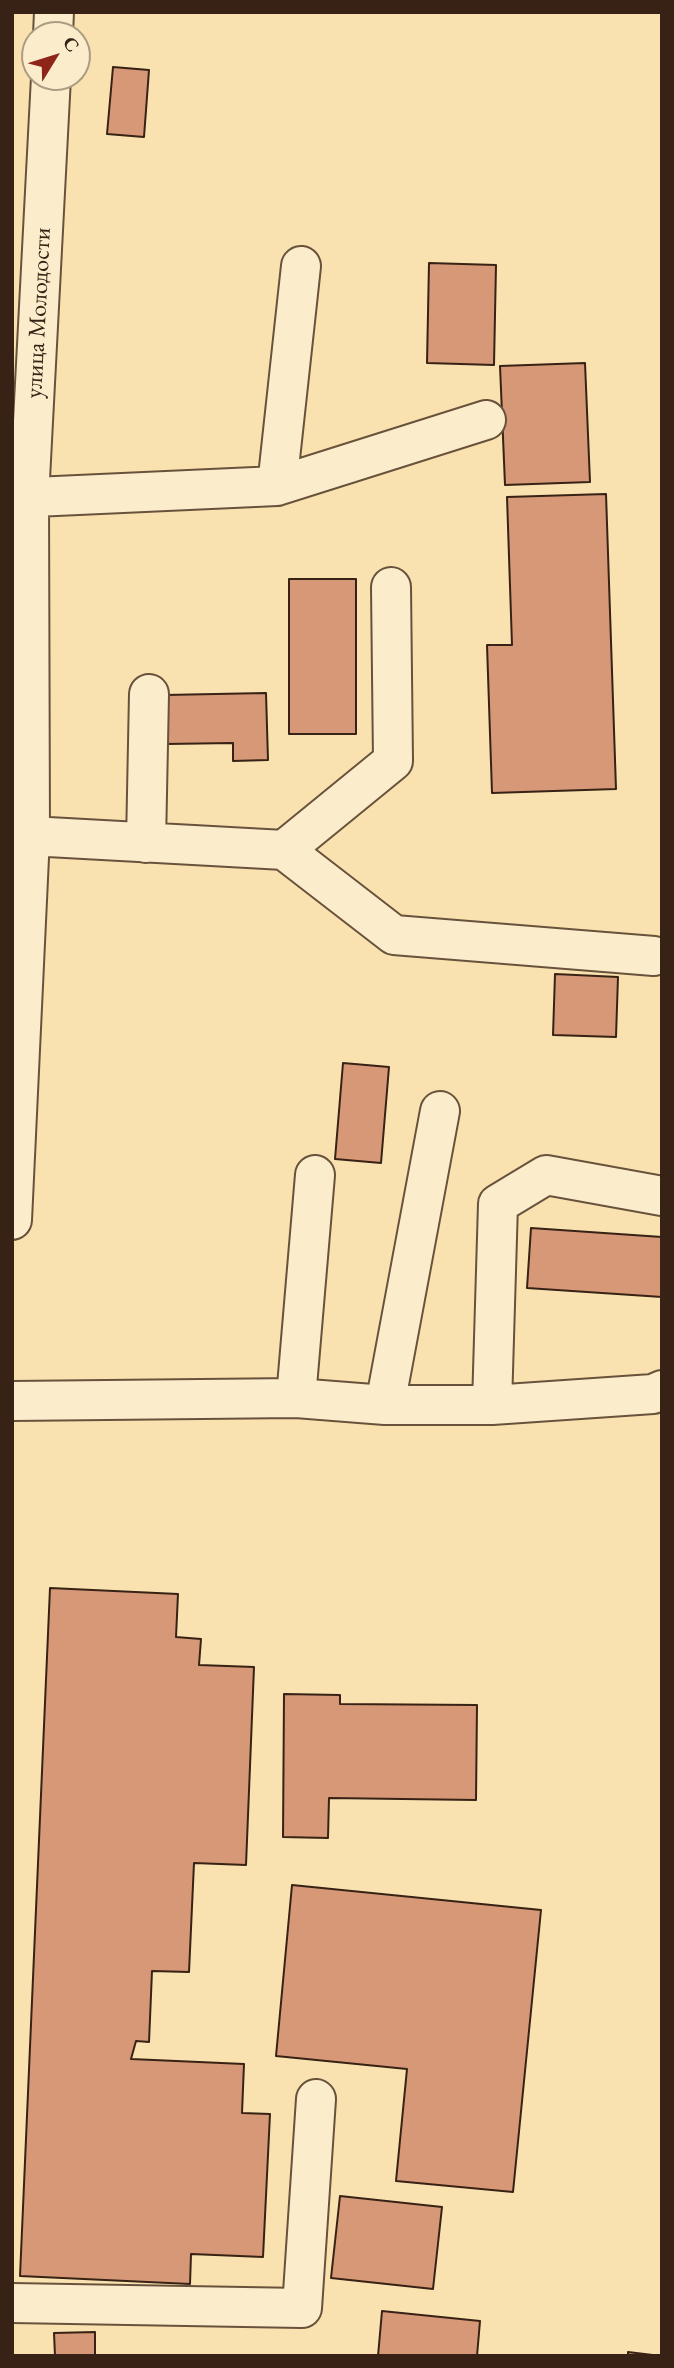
<!DOCTYPE html>
<html>
<head>
<meta charset="utf-8">
<style>
  body { margin:0 }
  #map { position:relative; width:674px; height:2368px; overflow:hidden; background:#f9e2b0; font-family:"EB Garamond",serif }
  canvas { display:block }
  .frame { position:absolute; inset:0; border:14px solid #372215; pointer-events:none }
  .north { position:absolute; left:21px; top:21px; width:70px; height:70px; box-sizing:border-box; background:#fbeccc; border:2px solid #ad9b83; border-radius:50%; rotate:52deg; font-size:19px; font-weight:700; line-height:28px; text-align:center; color:#372215 }
  .north::after { content:''; display:block; margin:auto; width:24px; height:32px; background:#8f2418; clip-path:polygon(50% 0,100% 100%,50% 72%,0 100%) }
</style>
</head>
<body>
<div id="map">
<canvas width="674" height="2368"></canvas>
<div class="frame"></div>
<div class="north">С</div>
</div>
<script>
const c = document.querySelector('canvas').getContext('2d');
c.lineJoin = 'round';
function fill(path, color) {
  c.fillStyle = color;
  c.fill(path, 'evenodd');
}
function trace(path, color, width, dash) {
  c.strokeStyle = color;
  c.lineWidth = width;
  c.lineCap = dash ? 'butt' : 'round';
  c.setLineDash(dash || []);
  c.stroke(path);
}
function label(font, color, halo, rows, align = 'center') {
  c.font = font + ' "EB Garamond",serif';
  c.lineWidth = 7;
  c.setLineDash([]);
  c.textBaseline = 'middle';
  c.strokeStyle = halo;
  c.fillStyle = color;
  for (const [text, x, y, turn = 0] of rows) {
    c.save();
    c.translate(x, y);
    c.rotate((+turn || 0) * Math.PI / 180);
    c.textAlign = isNaN(turn) ? turn : align;
    if (halo) c.strokeText(text, 0, 0);
    c.fillText(text, 0, 0);
    c.restore();
  }
}
const building = new Path2D(`
  M113 67 149 70 144 137 107 134Z
  M429 263 496 265 494 365 427 363Z
  M585 363 590 482 505 485 500 366Z
  M606 494 616 789 492 793 487 645H512L507 497Z
  M289 579H356V734H289Z
  M266 693 268 760 233 761V743L166 744 165 695Z
  M555 974 618 977 616 1037 553 1035Z
  M343 1063 389 1067 381 1163 335 1159Z
  M531 1228 662 1237V1297L527 1288Z
  M50 1588 178 1594 176 1637 201 1639 199 1665 254 1667 246 1865 194 1863 189 1972 152 1971 149 2042 136 2041 131 2059 244 2064 242 2113 270 2114 263 2257 191 2254 190 2284 20 2276Z
  M284 1694 340 1695V1704L477 1705 476 1800 329 1798 328 1838 283 1837Z
  M292 1885 541 1910 513 2192 396 2181 407 2069 276 2056Z
  M340 2196 442 2207 433 2289 331 2278Z
  M382 2311 480 2321 477 2356H378Z
  M95 2332V2356H55L54 2333Z
  M628 2352 661 2356H628Z`);
const minor = new Path2D(`
  M53 35 54 12
  M277 486 301 266
  M12 498 277 486 486 420
  M30 836 284 850 393 761 391 587
  M146 843 149 694
  M284 850 394 935 654 956
  M12 1220 30 836 29 498 51 77
  M296 1398 385 1405 440 1111
  M12 1401 296 1398 315 1175
  M385 1405H492L653 1394 662 1390
  M492 1405 498 1204 546 1175 662 1196
  M12 2303 302 2308 316 2099`);
const streetNames = [
  ["улица Молодости",39,313,-87]
];
fill(building, '#d69876');
trace(building, '#372215', 2);
trace(minor, '#68523c', 42);
trace(minor, '#fbeccc', 38);
label('24px', '#372215', '#fbeccc', streetNames);
</script>
</body>
</html>
